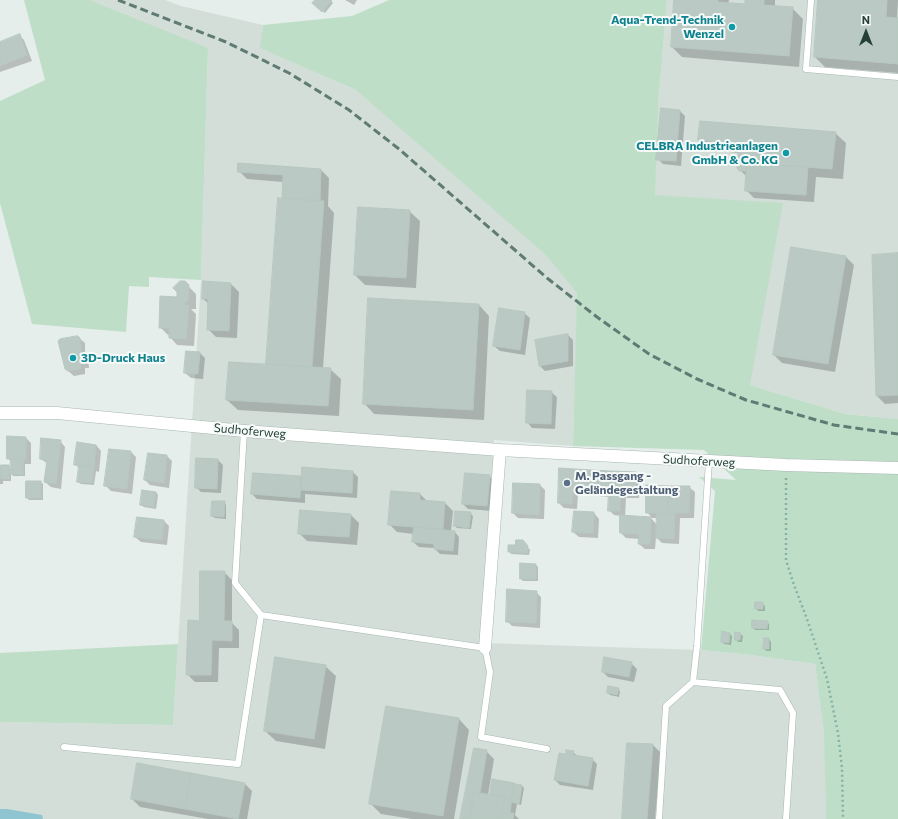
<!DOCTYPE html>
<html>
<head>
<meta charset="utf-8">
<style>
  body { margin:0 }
  #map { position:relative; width:898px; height:819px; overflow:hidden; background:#e5eeea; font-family:Commissioner,sans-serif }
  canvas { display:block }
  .north { position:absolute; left:846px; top:12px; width:40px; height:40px; -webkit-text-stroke:3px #f6faf8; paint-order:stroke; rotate:0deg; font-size:11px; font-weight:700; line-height:16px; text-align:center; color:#244039 }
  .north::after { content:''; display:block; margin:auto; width:14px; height:18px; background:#244039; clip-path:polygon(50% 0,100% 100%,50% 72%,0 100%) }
</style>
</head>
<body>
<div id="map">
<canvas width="898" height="819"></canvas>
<div class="north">N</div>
</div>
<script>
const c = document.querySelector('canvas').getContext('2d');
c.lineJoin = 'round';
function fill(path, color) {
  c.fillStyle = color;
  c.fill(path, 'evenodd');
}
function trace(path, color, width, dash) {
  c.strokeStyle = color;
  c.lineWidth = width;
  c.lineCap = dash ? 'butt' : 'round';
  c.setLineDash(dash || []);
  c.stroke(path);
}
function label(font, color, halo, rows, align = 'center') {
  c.font = font + ' Commissioner,sans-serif';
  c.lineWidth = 4;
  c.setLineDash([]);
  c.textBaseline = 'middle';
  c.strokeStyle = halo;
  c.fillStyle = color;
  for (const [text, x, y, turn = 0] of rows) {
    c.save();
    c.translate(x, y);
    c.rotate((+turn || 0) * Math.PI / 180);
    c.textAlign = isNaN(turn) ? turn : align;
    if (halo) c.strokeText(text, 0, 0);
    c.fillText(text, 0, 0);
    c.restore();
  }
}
const built = new Path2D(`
  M90 0H165L181 6 263 25 261 48 356 90 658 107 667 0H898V419L845 414 750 385 703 369 587 300 705 378 749 392 832 425 898 426V437L875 438 830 437 783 430 750 423 731 415 686 392 631 360 577 319 573 446 494 440 484 643 701 650 751 655 815 664 825 730 826 819H0V722L173 725 201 280 208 49Z`);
const green = new Path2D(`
  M24 0H90L208 48 201 280 149 277V287L129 286 126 332 32 324 0 203V101L45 80Z
  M389 0H667L658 107 655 195 783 203 750 385 845 414 898 419V819H826L824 731 815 664 751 655 701 650 715 491 699 477 736 480 704 450 573 446 577 293 546 255 356 90 260 48 263 25 352 16Z
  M178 644 173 725 0 722V653Z`);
const water = new Path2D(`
  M0 809H7L42 815 43 819H0Z`);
const shadow = new Path2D(`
  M316 0H330L333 3 325 13 314 3Z
  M345 0H357L354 5Z
  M675 0H729L728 4 746 5V0H775V7L792 8 803 19 799 67 682 57 672 47Z
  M819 0H898L897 19H898V73L825 67 815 57Z
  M19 35 24 40 32 61 0 72V43Z
  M662 109 680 111 685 116 681 166 663 164 658 159Z
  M835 133 846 143 843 179 816 177 814 202 754 198 746 190 747 177 740 170 739 153 710 150 699 140Z
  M321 170 329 178 328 206 334 213 323 368 330 369 341 379 339 416 238 410 227 400 267 365 279 199H283V182L247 179 239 171Z
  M409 211 420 221 416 288 365 285 355 275Z
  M898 254V403L885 404 877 396 873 255Z
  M846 257 854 265 835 372 782 363 774 355Z
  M184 282 196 294V309H191L196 314 194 346 177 345 170 337V335H168L160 327 178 298Z
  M231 284 239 292 237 338 216 337 208 329 209 304 203 299Z
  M479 305 489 316 484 420 374 414 364 403Z
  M524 313 530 318 525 355 500 351 494 346Z
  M568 335 573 340V366L545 371 540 366 537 341Z
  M79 338 85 343V357L88 359 89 368H85V374L74 376 67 370Z
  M200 353 205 358 203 379 191 378 185 373Z
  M551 392 557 397 555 429 532 428 527 422Z
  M26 438 31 443V464H25V476H13L11 473V481H3V484H0V466H8L11 469V462L8 458Z
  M60 441 65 447 61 489 51 487 45 482 48 464 41 459Z
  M96 445 101 451 99 472 96 471 94 485 81 484 78 482 80 469 76 465Z
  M131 452 136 457 132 494 111 491 106 486Z
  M149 454 167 456 172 461 169 488 150 485 145 480Z
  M218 460 223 465 221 493 201 492 196 487Z
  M560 469 636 473 641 478 639 498H626L625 517 651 518 657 525 658 518H652L647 512 689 487 695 492 694 518H680L679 544 662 543 656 537 655 549H645L639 544 640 539 626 538 621 533V516L614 515 609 510 610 497 578 494 577 509 564 508 559 503Z
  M353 472 358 477 357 498 305 494V503L257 499 252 494 254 474 302 477Z
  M489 476 494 482 492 511 468 509 463 504Z
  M27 482H41L43 484V500H29L27 498Z
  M540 485 545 490 544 519 518 518 513 513Z
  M156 492 158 495 156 509 144 507 141 505Z
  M420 494 428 502 445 503 453 511 451 531H454L459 537 458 555 440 554 434 548 419 547 413 542 414 534 397 532 389 524Z
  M224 502 226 505V519L215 518 212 516Z
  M470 513 473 516 471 529 457 528 455 526Z
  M594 513 599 519 598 538 579 537 573 532Z
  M351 515 359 523 357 545 307 541 299 533Z
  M164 521 169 526 167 545 141 542 135 537Z
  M525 544 530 550 529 555 511 554 509 551 516 546Z
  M536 565 538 567V581H523L521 579Z
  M224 572 232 580V623L239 630V648H219L218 682H195L187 674 200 622Z
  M536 592 541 597 540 628 512 626 507 621Z
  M762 603 765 606V611H758L756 608Z
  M767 622 769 624V630H755L753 627Z
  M730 634 732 636 731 645 724 644 722 642Z
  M740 634 743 636 742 642H738L736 639Z
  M769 639 771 642V651H766L764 648Z
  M631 663 637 669 634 682 608 677 603 672Z
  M325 666 336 676 325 749 276 741 265 731Z
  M618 689 620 691 619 697 610 695 608 693Z
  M459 719 469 730 454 819H412L381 814 370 803Z
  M653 745 661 753 655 819H623Z
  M486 751 494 759 488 795 493 796 491 794 514 783 522 786 524 788 521 805 517 804 515 815 519 819H462Z
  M573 752 578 757 592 759 597 764 593 790 560 785 555 780 566 755Z
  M244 783 252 791 247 819H208L140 807 132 799Z`);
const building = new Path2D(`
  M315 0H332L322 12 312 3Z
  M674 0H718V2L745 4V0H764V5L793 7 789 56 671 47Z
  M818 0H887L886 17 898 18V64L814 57Z
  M20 34 27 55 0 66V42Z
  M661 108 680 110 676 161 656 160Z
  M700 121 836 132 832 169 747 163 746 171H739L737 168 739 144 698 140Z
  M238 163 321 169 320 201 282 198 283 175 238 172Z
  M747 163 808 167 806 195 745 191Z
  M278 198 324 201 312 367 266 364Z
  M358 207 410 210 406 278 354 275Z
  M791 247 846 256 828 364 773 355Z
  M898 253V395L876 396 872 255Z
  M180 281H185L189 285 188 302H185V305H189L186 339 169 338V328H159L160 296 177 297V292L173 288Z
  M203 281 231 283 229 331 207 330 208 299H202Z
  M368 298 479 304 473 410 363 404Z
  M499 308 525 312 520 350 493 346Z
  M568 334V361L539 366 535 340Z
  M78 336 80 338 81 352 83 353 84 363H80L81 367 80 369 68 371 65 369 58 341 60 339Z
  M186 351 200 352 198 374 184 373Z
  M229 362 331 368 328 406 226 400Z
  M527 390 552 391 551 424 526 423Z
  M7 436 26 437V459H7Z
  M41 438 61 440 56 484 44 482 47 460 40 459Z
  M77 442 96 445 94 467 74 465Z
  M109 449 131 451 127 489 104 486Z
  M148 453 167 455 164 483 144 480Z
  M196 458 218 459 217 489 195 488Z
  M11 459H24L23 475 10 474Z
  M1 465H9V479H1Z
  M79 466 94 467 92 483 77 482Z
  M302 467 353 471 352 493 301 490Z
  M559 468 590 470 588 490H573L572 504 558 503Z
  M590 470 610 471 609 492 588 491Z
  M610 471 636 472 635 493H621L620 511H608Z
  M253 473 301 476 300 498 251 494Z
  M465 473 490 475 487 506 462 504Z
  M26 481H41V498H26Z
  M513 483 540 484 539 515 512 513Z
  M646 485 669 486 668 513H646Z
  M669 486H690L689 513H668Z
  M142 490 156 492 154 507 140 505Z
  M391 491 420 493V500L445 502 443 529 388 525Z
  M212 501H225L224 517 211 516Z
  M300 510 351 514 349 537 298 534Z
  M455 511 471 512 469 528 454 526Z
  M574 511 594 512 593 533 572 532Z
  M657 513H675L674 539 656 538Z
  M620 515 651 517 650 544H638L639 534 620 533Z
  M137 517 164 520 162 540 134 537Z
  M414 527 455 531 453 551 434 549V544L412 542Z
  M516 540H523L528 546 527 553 508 552V545H515Z
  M520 563 536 564V579H520Z
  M200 571H225L224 621H232V641L212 640 211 675H186L188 620 199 621Z
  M507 589 537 591 536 623 506 622Z
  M755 602H763V609H755Z
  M752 620 768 621 767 629 752 628Z
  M722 631 730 633 729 643 721 642Z
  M735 632 741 633 740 640H735Z
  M764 638H769V649H763Z
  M275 657 326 665 314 739 264 731Z
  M604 657 632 662 629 677 602 672Z
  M608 686 619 688 617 695 607 693Z
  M386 706 459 718 443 816 369 804Z
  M627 743 653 744 647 819H622Z
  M474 748 487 750 480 793 474 792 470 819H460Z
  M566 750 574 751 573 755 593 758 588 786 554 780 559 753 566 754Z
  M137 763 191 773 185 809 131 799Z
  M191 773 245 783 238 819 185 809Z
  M492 779 514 783 510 813H514L513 819H501L505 797 490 794Z
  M514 784 522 785 519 804 511 802Z
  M474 792 505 797 501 819H470Z`);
const path = new Path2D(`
  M786 478V560L794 585 807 619 827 679 838 733 842 768 843 819`);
const lane = new Path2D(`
  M811 0 806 69 898 77
  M709 461 697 646 693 682 780 690 793 713 786 819
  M261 615 485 648 490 672 481 737 547 749
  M64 747 238 764 261 615 235 583 244 431
  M659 819 666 706 693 682`);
const street = new Path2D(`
  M0 413H57L244 431 500 450 786 465 898 468
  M485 648 500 450`);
const rail = new Path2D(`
  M118 0 226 42 289 73 349 110 399 149 547 278 597 317 649 354 697 379 746 400 834 425 898 434`);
const markers = [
  [732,27,4,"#0f9aa8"],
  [786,153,4,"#0f9aa8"],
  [73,358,4,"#0f9aa8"],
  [567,483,4,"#5c6f8a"]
];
const cultureNames = [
  ["Aqua-Trend-Technik",724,20],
  ["Wenzel",724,34],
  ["CELBRA Industrieanlagen",778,146],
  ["GmbH & Co. KG",778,160],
  ["3D-Druck Haus",81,358,"left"]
];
const streetNames = [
  ["Sudhoferweg",250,431,5],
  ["Sudhoferweg",699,461,3]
];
const serviceNames = [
  ["M. Passgang -",575,476],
  ["Geländegestaltung",575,490]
];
fill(built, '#d3ded9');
fill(green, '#bfdec8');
fill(water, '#8fc5d1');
fill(shadow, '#0003');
fill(building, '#bac9c3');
trace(building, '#b7c8c1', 1);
trace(lane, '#a7b6b1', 7);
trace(street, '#a7b6b1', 13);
trace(path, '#86b1a5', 2.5, [2, 3]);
trace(lane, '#fff', 6);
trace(street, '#fff', 12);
trace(rail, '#5f7b74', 3, [8, 4]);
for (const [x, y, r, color] of markers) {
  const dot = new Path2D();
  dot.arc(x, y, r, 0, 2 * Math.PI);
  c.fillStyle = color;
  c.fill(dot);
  trace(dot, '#f6faf8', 1.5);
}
label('bold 12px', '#0d838f', '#f6faf8', cultureNames, 'right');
label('12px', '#244039', '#f6faf8', streetNames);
label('bold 12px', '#4e5e75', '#f6faf8', serviceNames, 'left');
</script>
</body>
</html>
